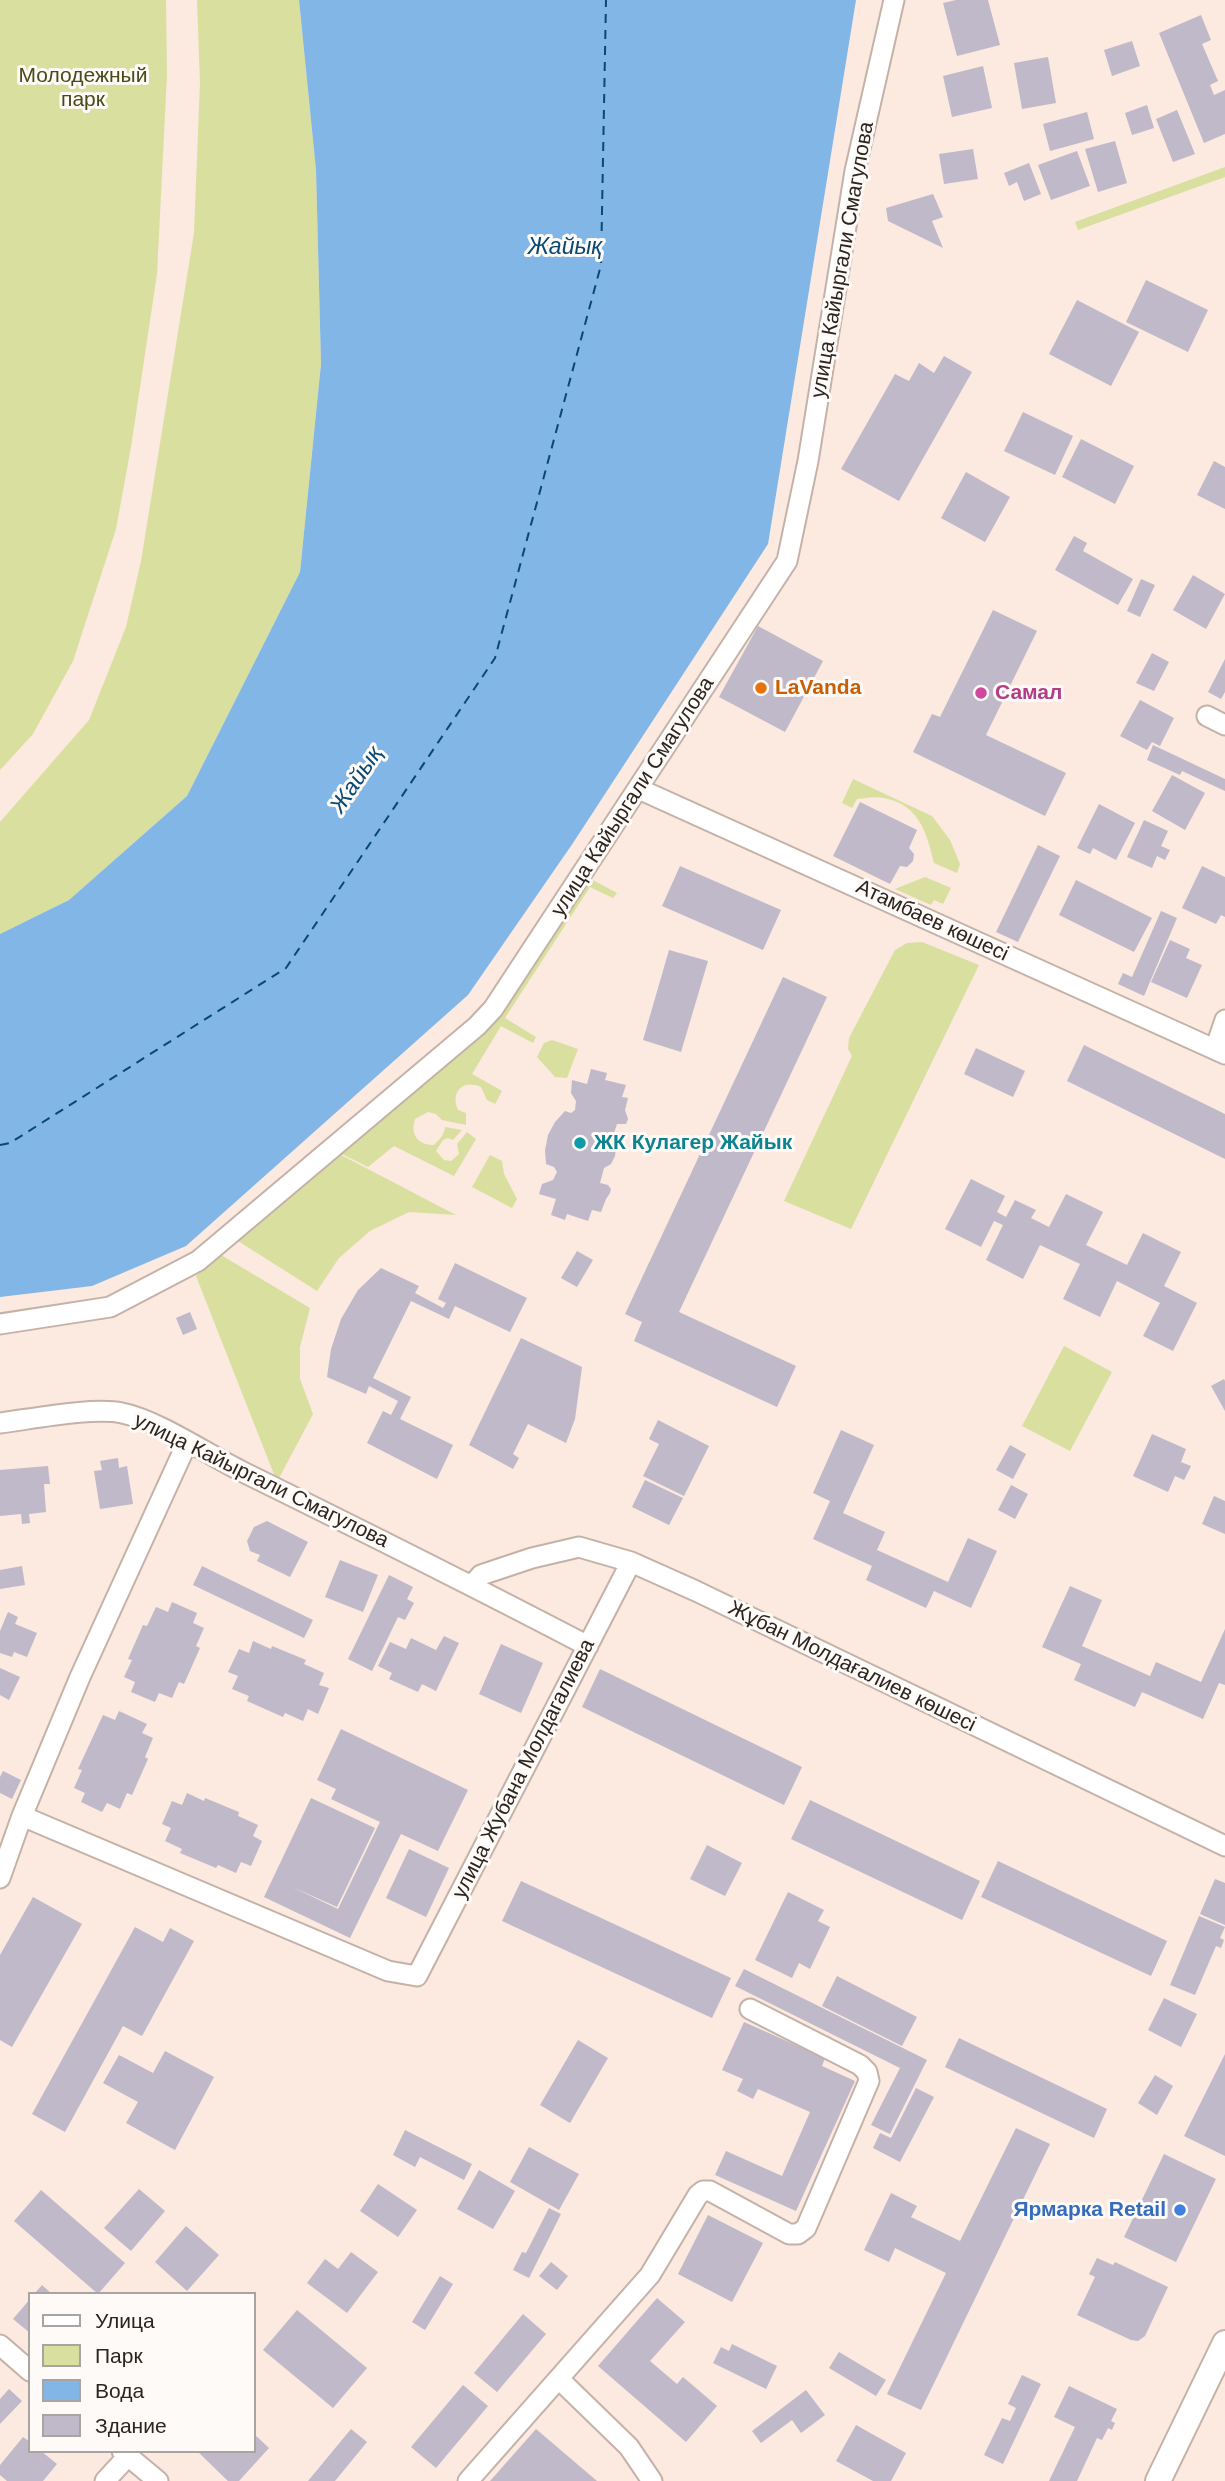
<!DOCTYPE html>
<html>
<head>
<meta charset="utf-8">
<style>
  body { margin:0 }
  #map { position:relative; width:1225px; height:2481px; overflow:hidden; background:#fce9df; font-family:Arial,sans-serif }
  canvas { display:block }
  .legend { position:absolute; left:28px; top:2292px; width:228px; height:161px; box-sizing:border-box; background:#fdfaf7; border:2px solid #a9a4a1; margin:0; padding:9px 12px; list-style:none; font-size:21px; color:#2b2420 }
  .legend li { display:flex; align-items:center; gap:14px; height:35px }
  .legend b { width:35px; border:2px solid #a9a4a1 }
</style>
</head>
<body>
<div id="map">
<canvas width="1225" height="2481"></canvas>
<ul class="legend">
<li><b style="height:9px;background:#fff"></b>Улица</li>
<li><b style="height:19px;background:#d9df9f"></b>Парк</li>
<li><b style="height:19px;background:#81b6e7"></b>Вода</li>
<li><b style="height:19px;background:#bfb9ca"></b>Здание</li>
</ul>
</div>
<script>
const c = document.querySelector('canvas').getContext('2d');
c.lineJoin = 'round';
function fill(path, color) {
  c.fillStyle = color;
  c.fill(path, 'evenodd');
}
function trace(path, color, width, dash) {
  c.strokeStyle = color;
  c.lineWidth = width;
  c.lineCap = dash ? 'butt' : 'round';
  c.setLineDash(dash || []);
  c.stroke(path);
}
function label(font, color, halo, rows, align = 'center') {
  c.font = font + ' Arial,sans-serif';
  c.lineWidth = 6;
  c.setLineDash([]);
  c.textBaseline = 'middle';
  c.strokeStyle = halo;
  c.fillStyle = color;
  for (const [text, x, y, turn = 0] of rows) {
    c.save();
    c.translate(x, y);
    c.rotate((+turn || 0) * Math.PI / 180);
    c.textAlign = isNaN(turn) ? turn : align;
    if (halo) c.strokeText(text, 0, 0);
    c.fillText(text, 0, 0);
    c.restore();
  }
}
const green = new Path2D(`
  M0 0H166L167 75 157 274 131 447 116 529 73 661 33 734 0 770Z
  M197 0H299L316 170 321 364 300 572 187 796 69 900 0 934V822L89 720 126 627 141 561 194 233 200 83Z
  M1225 167V177L1078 230 1075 222Z
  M853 779 932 816 950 840 960 864 957 873 934 863C927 834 920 805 884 798 876 796 865 798 857 799L852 808 842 803Z
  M587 877 617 893 613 898 590 887 505 1018 536 1037 533 1043 501 1026 472 1074 502 1091 495 1104 487 1100 481 1087C463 1079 450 1092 458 1110L466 1113V1125L442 1120 436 1114 428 1112 415 1119C410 1135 418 1145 434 1145 440 1139 444 1135 445 1127L462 1130 453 1140 448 1138 443 1140 436 1151 444 1160 451 1161 459 1154 457 1144 467 1132 476 1139 454 1176 394 1146 368 1167 342 1154 503 1007Z
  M925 877 951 888 943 904 934 900 931 905 895 889Z
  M922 942 979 965 851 1229 784 1201 852 1056 848 1049 849 1038 895 950 907 943Z
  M552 1040 578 1049 567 1078 555 1077 537 1057 544 1043Z
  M341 1155 456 1215 409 1212 370 1231 339 1258 317 1291 238 1241Z
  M490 1155 502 1161 504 1174 517 1199 512 1208 472 1187Z
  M221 1255 310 1308 300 1347V1379L313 1414 277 1482 196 1276Z
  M1064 1346 1112 1372 1070 1451 1022 1426Z`);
const water = new Path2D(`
  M299 0H856L768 544 573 843 468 995 186 1246 92 1286 0 1297V934L69 900 187 796 300 572 321 364 316 170Z`);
const ferry = new Path2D(`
  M0 1145 10 1143 286 968 495 658 601 265 606 0`);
const building = new Path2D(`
  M956 0H988L1000 45 957 56 943 3Z
  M1201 15 1211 40 1202 44 1218 81 1210 85 1214 95 1225 90V134L1204 143 1159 33Z
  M1132 41 1140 66 1112 76 1104 50Z
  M1048 57 1056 103 1022 109 1014 63Z
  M983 66 992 108 952 117 943 76Z
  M1147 105 1154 128 1132 135 1125 113Z
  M1177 110 1195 154 1173 162 1156 119Z
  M1087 112 1094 139 1050 151 1043 124Z
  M1115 141 1127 183 1098 192 1085 149Z
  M973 149 978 179 944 184 939 154Z
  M1077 151 1090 186 1051 200 1038 165Z
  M1029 163 1041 194 1024 201 1017 182 1009 186 1004 173Z
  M933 194 943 217 932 221 943 248 888 221 886 208Z
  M1146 280 1208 310 1188 352 1126 322Z
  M1077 300 1139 332 1111 386 1049 354Z
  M944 356 972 372 899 501 841 469 895 374 909 381 919 363 934 373Z
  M1023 412 1073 436 1055 475 1004 451Z
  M1081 439 1134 466 1115 504 1062 477Z
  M1214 461 1225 467V509L1197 495Z
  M966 472 1010 497 985 542 941 518Z
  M1074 536 1087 543 1083 551 1133 579 1118 605 1055 570Z
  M1193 575 1225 594 1206 629 1173 610Z
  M1141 579 1155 585 1140 617 1127 611Z
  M993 610 1037 631 986 735 1066 773 1045 816 913 752 932 714 940 717Z
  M758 626 823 661 785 732 719 697Z
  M1152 653 1169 662 1154 691 1136 683Z
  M1225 659V692L1221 699 1208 692Z
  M1140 700 1174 718 1160 746 1152 742 1147 750 1120 736Z
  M1153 745 1225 779V791L1182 771 1180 775 1147 760Z
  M1172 775 1205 793 1185 830 1152 811Z
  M860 802 917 830 909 848 914 854 913 861 907 867 900 866 890 884 833 856Z
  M1099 804 1135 823 1116 860 1093 848 1090 854 1077 848Z
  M1144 820 1168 831 1161 846 1170 850 1165 860 1157 856 1152 868 1127 857Z
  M1038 845 1060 856 1018 942 996 932Z
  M680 866 781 910 763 950 662 906Z
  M1202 866 1225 877V917L1221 915 1216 924 1182 908Z
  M1076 880 1152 918 1134 952 1059 915Z
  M1161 911 1177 918 1144 996 1118 984 1123 973 1132 977Z
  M1170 940 1190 949 1186 958 1202 965 1187 998 1151 982Z
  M669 950 708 961 681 1052 643 1040Z
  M783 977 827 997 679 1312 796 1366 777 1407 634 1341 642 1322 625 1314Z
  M1084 1045 1225 1114V1159L1067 1081Z
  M976 1048 1025 1071 1013 1097 964 1074Z
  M591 1069 607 1073 605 1080 626 1085 622 1097 628 1098 625 1110 628 1119 626 1124H617L612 1139 616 1146 615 1156 611 1164 604 1168 600 1183 608 1185 611 1189 610 1193 606 1199 601 1212 592 1210 588 1221 567 1214 565 1220 551 1215 556 1199 539 1194 542 1184 553 1180 557 1172 554 1167 546 1164 545 1150 548 1135 555 1122 565 1111 571 1113 575 1110 576 1101 571 1093 572 1080 587 1084Z
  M971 1179 1005 1196 997 1212 1006 1217 1015 1200 1036 1210 1031 1218 1049 1227 1066 1194 1103 1212 1086 1245 1127 1265 1143 1233 1181 1252 1164 1286 1197 1303 1173 1351 1143 1336 1160 1303 1117 1281 1100 1317 1063 1299 1080 1264 1040 1245 1023 1279 986 1260 1003 1225 994 1221 981 1247 945 1229Z
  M577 1251 593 1260 577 1287 561 1278Z
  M455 1263 527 1298 510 1332 455 1306 449 1319 411 1301 373 1378 411 1397 400 1419 453 1445 437 1479 367 1443 383 1411 391 1415 398 1401 369 1386 366 1394 327 1377 331 1349 341 1319 358 1290 381 1268 419 1286 415 1293 443 1308 446 1303 438 1299Z
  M190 1312 197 1329 183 1335 176 1318Z
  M521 1338 582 1367 575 1419 566 1443 528 1424 513 1454 519 1458 513 1469 469 1445Z
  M1224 1379 1225 1381V1411L1211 1386Z
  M658 1420 709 1446 684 1496 643 1476 659 1444 649 1439Z
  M841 1430 874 1445 843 1513 885 1532 877 1550 948 1582 968 1538 997 1551 971 1608 934 1591 926 1608 866 1580 872 1566 813 1539 830 1501 813 1493Z
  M1152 1434 1186 1449 1181 1462 1191 1466 1184 1480 1175 1476 1168 1492 1133 1476Z
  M1010 1445 1026 1454 1013 1479 996 1470Z
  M118 1458 119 1468 127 1466 133 1504 100 1509 94 1471 102 1470 100 1461Z
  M48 1466 50 1484H44L46 1512 29 1514 30 1523 22 1524 21 1514 0 1516V1470Z
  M645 1480 683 1498 669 1525 632 1507Z
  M1011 1485 1028 1494 1015 1519 998 1510Z
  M1214 1496 1225 1501V1534L1202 1524Z
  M267 1521 308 1542 290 1577 257 1561 260 1555 250 1551 247 1541 254 1527Z
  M340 1560 378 1575 363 1612 325 1597Z
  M22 1566 25 1585 0 1589V1570Z
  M202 1566 313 1620 304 1638 193 1585Z
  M389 1575 413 1587 407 1599 414 1603 405 1620 398 1617 372 1671 348 1659Z
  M1070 1586 1102 1600 1082 1646 1150 1676 1156 1662 1201 1682 1225 1629V1685L1219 1683 1203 1719 1142 1692 1135 1707 1074 1680 1081 1664 1042 1647Z
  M172 1602 197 1613 193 1623 204 1628 196 1646 200 1648 184 1684 179 1682 172 1698 159 1693 155 1702 131 1692 135 1682 124 1677 132 1660 128 1659 143 1625 147 1626 156 1607 168 1612Z
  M8 1612 18 1617 15 1624 37 1633 27 1657 14 1652 12 1657 0 1653V1631Z
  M444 1636 459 1643 436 1691 422 1684 418 1692 389 1679 392 1673 378 1666 390 1642 406 1649 411 1638 436 1650Z
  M253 1641 271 1649 272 1646 306 1660 304 1664 324 1673 319 1685 329 1688 318 1714 308 1709 303 1721 285 1713 283 1717 247 1701 249 1696 232 1689 238 1676 228 1672 239 1649 249 1653Z
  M501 1644 543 1663 521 1713 479 1694Z
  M0 1668 20 1677 9 1700 0 1695Z
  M600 1669 802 1767 784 1805 582 1707Z
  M119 1711 147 1724 142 1733 153 1738 145 1757 148 1759 132 1795 127 1793 120 1809 107 1803 102 1812 81 1802 85 1793 74 1788 82 1770 78 1769 103 1715 115 1720Z
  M341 1729 468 1790 438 1851 401 1834 350 1938 264 1897 311 1798 375 1828 337 1907 290 1886 338 1909 380 1822 331 1799 336 1789 317 1780Z
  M3 1771 21 1780 12 1799 0 1793V1777Z
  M187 1793 204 1801 205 1798 239 1812 238 1816 258 1825 253 1836 262 1841 251 1866 241 1862 236 1873 218 1865 216 1868 180 1853 182 1849 165 1841 171 1828 162 1824 172 1801 182 1805Z
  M810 1800 980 1881 962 1920 791 1839Z
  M707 1845 742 1863 725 1896 690 1879Z
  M409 1849 449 1868 426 1917 386 1898Z
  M998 1861 1167 1941 1151 1976 981 1897Z
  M1215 1879 1225 1883V1925L1200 1914Z
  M521 1881 731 1978 712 2018 502 1921Z
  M788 1892 824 1910 818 1921 830 1927 810 1969 799 1963 792 1978 755 1960Z
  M33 1897 82 1924 12 2047 0 2040V1955Z
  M1199 1916 1225 1927 1220 1938 1224 1940 1221 1948 1216 1946 1195 1995 1170 1985Z
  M135 1927 163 1942 170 1928 194 1941 142 2036 123 2026 65 2132 32 2114Z
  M744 1969 927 2060 890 2134 871 2125 900 2068 735 1986Z
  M837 1976 917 2017 902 2046 822 2006Z
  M1164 1998 1197 2014 1181 2047 1148 2030Z
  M744 2022 825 2058 822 2066 855 2081 796 2211 715 2175 726 2151 782 2176 810 2112 758 2089 753 2099 737 2091 743 2079 722 2070Z
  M959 2038 1107 2109 1094 2138 945 2067Z
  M578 2040 608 2058 570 2123 540 2105Z
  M165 2051 214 2077 175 2150 126 2123 138 2102 103 2083 119 2055 153 2073Z
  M1225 2054V2156L1184 2136Z
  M1155 2075 1173 2086 1157 2115 1138 2103Z
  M916 2088 934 2097 900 2162 873 2148 880 2133 891 2138Z
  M1016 2128 1050 2144 921 2410 887 2394 946 2273 895 2248 889 2262 864 2250 891 2193 917 2206 911 2217 960 2241Z
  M405 2130 472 2164 464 2180 420 2157 415 2167 393 2155Z
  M529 2147 579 2174 559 2210 510 2182Z
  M1164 2154 1216 2179 1176 2262 1124 2237Z
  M479 2170 515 2191 493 2229 457 2209Z
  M378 2184 417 2210 398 2237 360 2211Z
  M139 2189 165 2211 131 2251 104 2228Z
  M41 2190 125 2263 98 2294 14 2221Z
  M549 2208 561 2214 529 2278 513 2270 522 2252 526 2253Z
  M708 2215 763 2243 732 2302 678 2274Z
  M186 2226 219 2255 187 2291 155 2262Z
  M351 2252 378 2272 347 2313 307 2283 325 2259 338 2269Z
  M1097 2258 1113 2265 1115 2262 1168 2287 1145 2336 1138 2341 1131 2340 1077 2315 1095 2277 1089 2274Z
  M551 2262 568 2276 557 2290 539 2276Z
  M440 2276 453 2284 425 2330 412 2322Z
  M42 2285 52 2294H34Z
  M657 2298 685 2322 650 2361 677 2384 683 2377 717 2406 686 2442 598 2366Z
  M30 2299V2333L13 2319Z
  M297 2310 367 2368 333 2408 263 2350Z
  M523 2314 546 2334 497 2392 474 2373Z
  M732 2344 777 2366 766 2389 713 2363 721 2347 729 2351Z
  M839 2352 886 2380 876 2396 829 2368Z
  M1022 2375 1041 2384 1003 2464 984 2455 1002 2418 1010 2421 1016 2408 1008 2404Z
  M463 2385 488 2406 436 2468 411 2447Z
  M1069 2386 1117 2409 1111 2421 1115 2423 1112 2430 1108 2428 1102 2440 1097 2438 1077 2481H1049L1075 2427 1054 2417Z
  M9 2389 22 2401 0 2424V2399Z
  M806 2390 825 2415 801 2433 792 2420 761 2443 752 2431Z
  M856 2425 906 2453 891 2481H873L836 2461Z
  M351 2429 367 2442 335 2481H308Z
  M536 2429 597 2481H490Z
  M254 2434 269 2448 239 2481H228L197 2451H254Z
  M23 2437 30 2442V2451H41L57 2464 43 2481H7L0 2475V2465Z`);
const minor = new Path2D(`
  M1207 716 1225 725
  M639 789 1225 1054
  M1215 1049 1225 1020
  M0 1324 110 1307 198 1261 477 1026 493 1009 787 561 808 461 855 171 894 0
  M0 1423C32 1419 92 1407 122 1413 157 1420 207 1454 241 1471 357 1528 473 1586 588 1646
  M472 1585 481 1575 532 1558 579 1547 631 1562 696 1591 1225 1846
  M22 1816 80 1677 187 1443
  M0 1878 22 1816 388 1971 417 1976 631 1562
  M0 2345 30 2371
  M559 2379 629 2447 652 2481
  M122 2451 158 2481
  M105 2481 128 2456
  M468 2481 650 2275 698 2195 703 2191H710L789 2234H798L806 2228 869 2081 867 2072 860 2065 750 2009`);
const major = new Path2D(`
  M1158 2481 1225 2343`);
const markers = [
  [761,688,7,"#e8710a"],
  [981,693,7,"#d1479c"],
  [580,1143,7,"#0f9aa8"],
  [1180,2210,7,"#3f7fe0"]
];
const parkNames = [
  ["Молодежный",83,76],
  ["парк",83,100]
];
const streetNames = [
  ["улица Кайыргали Смагулова",843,260,-80],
  ["улица Кайыргали Смагулова",633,797,-57],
  ["Атамбаев көшесі",932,921,25],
  ["улица Кайыргали Смагулова",261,1481,26],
  ["Жұбан Молдағалиев көшесі",852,1667,26],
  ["улица Жубана Молдагалиева",524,1769,-63]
];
const foodNames = [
  ["LaVanda",775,688]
];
const hotelNames = [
  ["Самал",995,693]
];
const cultureNames = [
  ["ЖК Кулагер Жайык",594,1143]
];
const shopNames = [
  ["Ярмарка Retail",1166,2210]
];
const waterNames = [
  ["Жайық",565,248],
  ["Жайық",357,780,-56]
];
fill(green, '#d9df9f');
fill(water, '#81b6e7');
trace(ferry, '#084874', 2, [9, 7]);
fill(building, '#bfb9ca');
trace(minor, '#c4b2a8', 23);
trace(major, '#c4b2a8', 28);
trace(minor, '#fff', 19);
trace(major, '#fff', 24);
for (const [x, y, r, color] of markers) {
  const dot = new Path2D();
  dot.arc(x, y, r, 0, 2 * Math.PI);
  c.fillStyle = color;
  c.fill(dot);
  trace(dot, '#fdfaf7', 2.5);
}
label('21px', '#484a17', '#fdfaf7', parkNames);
label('21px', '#2b2420', '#fdfaf7', streetNames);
label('bold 21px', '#c56008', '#fdfaf7', foodNames, 'left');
label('bold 21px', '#b23c85', '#fdfaf7', hotelNames, 'left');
label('bold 21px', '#0d838f', '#fdfaf7', cultureNames, 'left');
label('bold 21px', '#366cbe', '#fdfaf7', shopNames, 'right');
label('italic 23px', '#084874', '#fdfaf7', waterNames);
</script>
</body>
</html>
